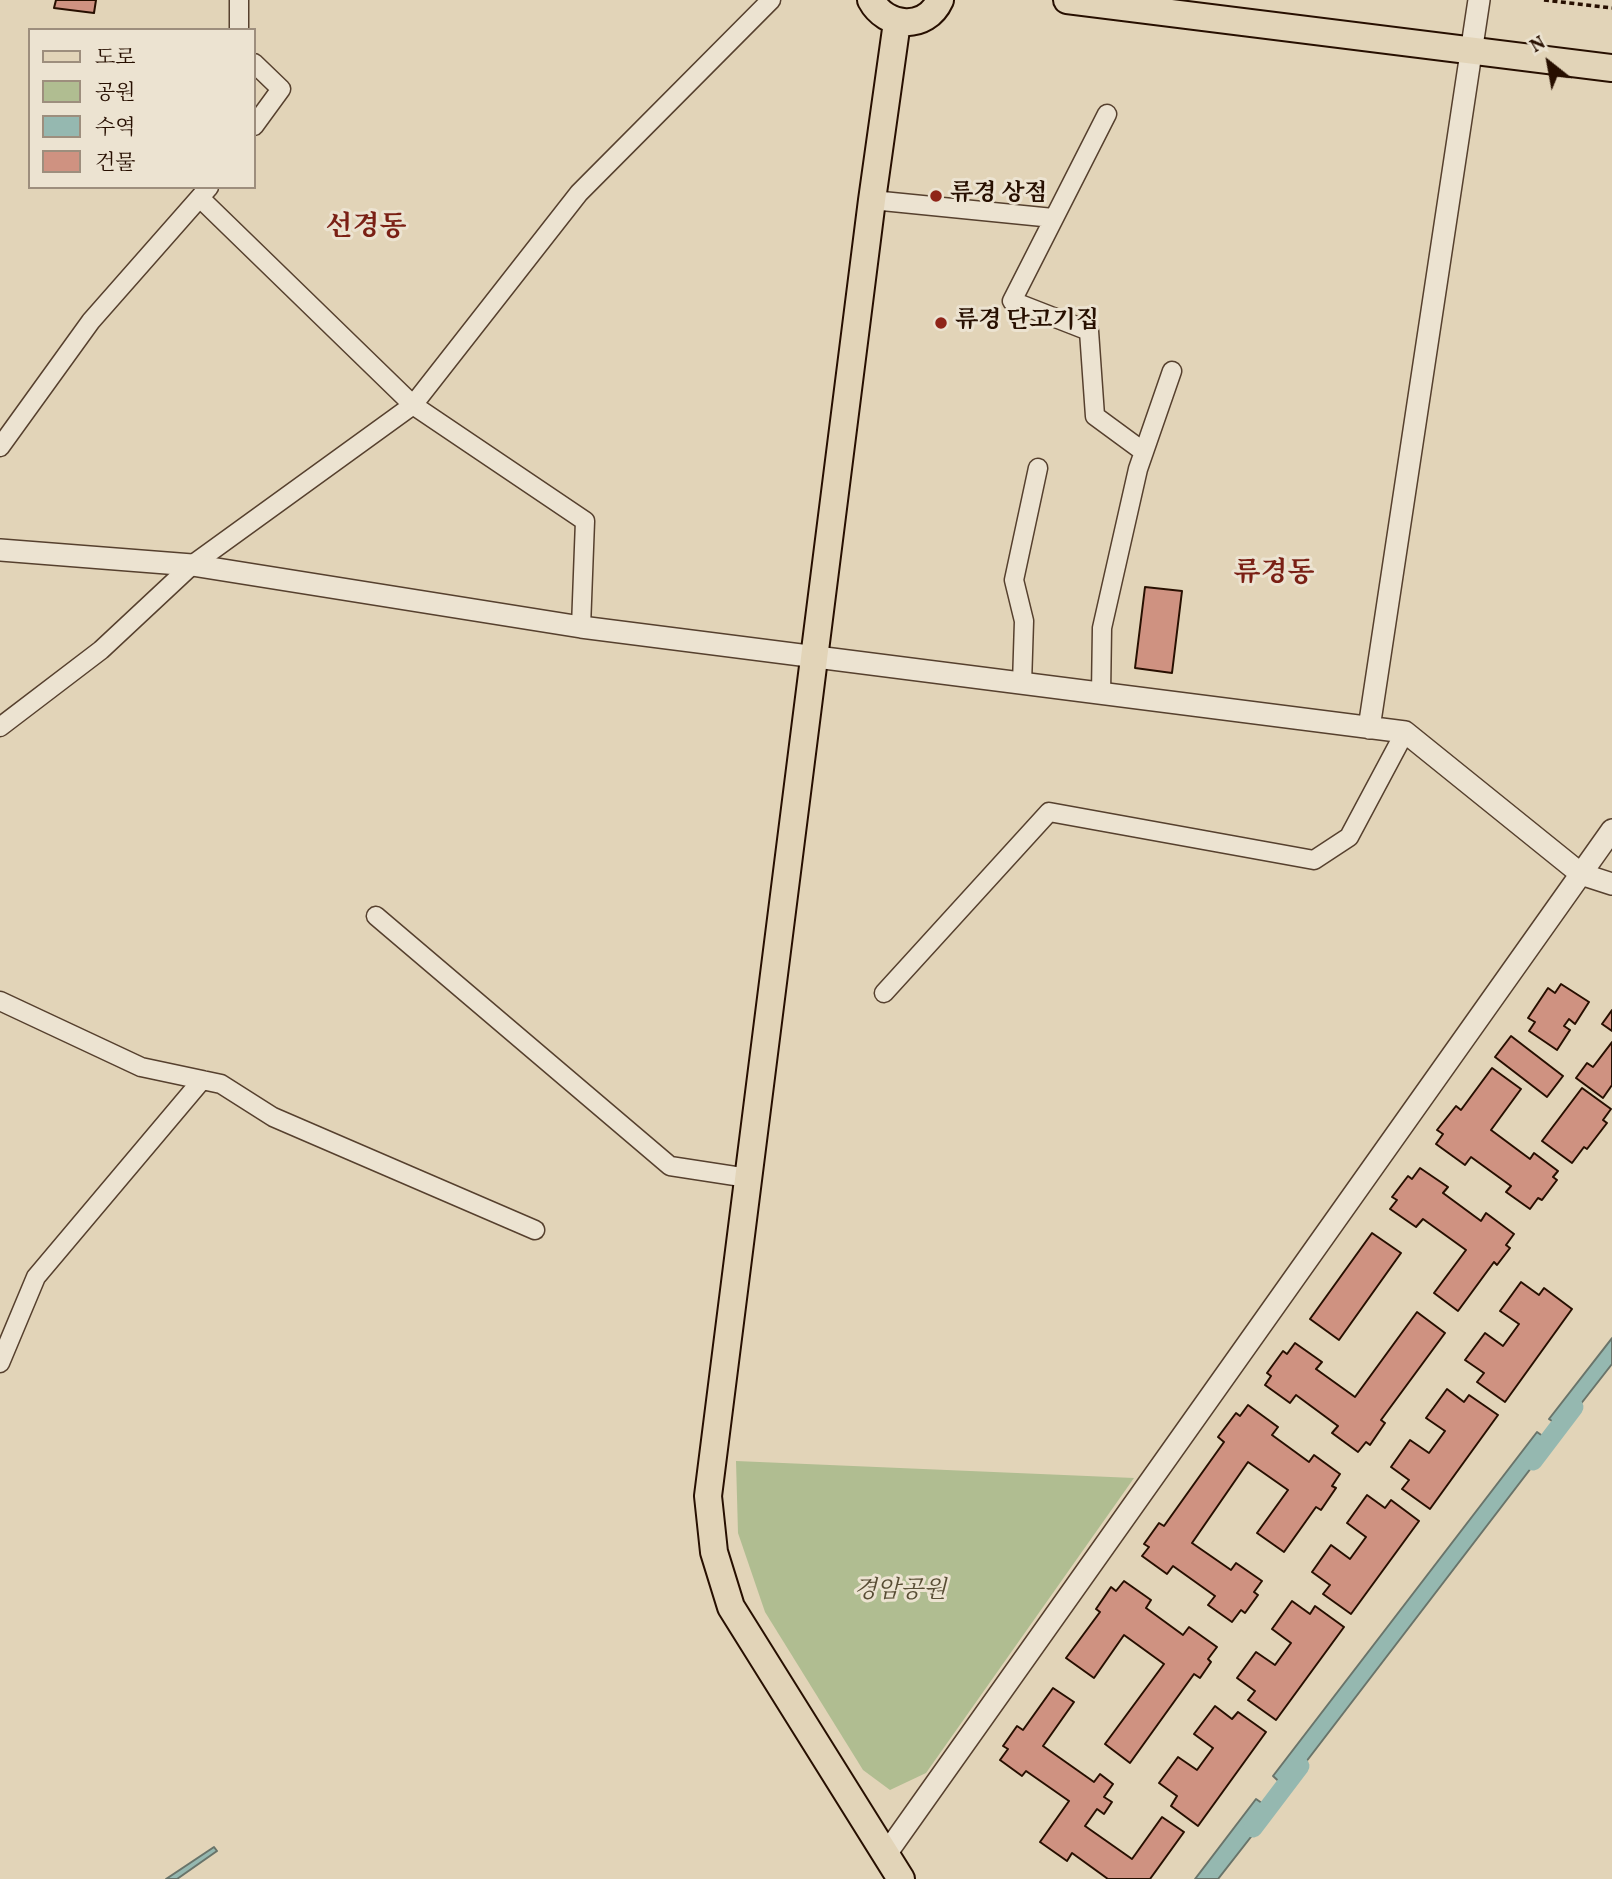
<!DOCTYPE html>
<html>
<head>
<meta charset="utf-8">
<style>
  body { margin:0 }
  #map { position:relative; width:1612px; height:1879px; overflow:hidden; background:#e2d4b8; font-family:Vollkorn,"Noto Serif KR",serif }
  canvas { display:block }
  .legend { position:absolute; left:28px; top:28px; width:228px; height:161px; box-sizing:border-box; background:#ece3d1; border:2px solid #9d8e7d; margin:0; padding:9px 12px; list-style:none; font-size:21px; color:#270f00 }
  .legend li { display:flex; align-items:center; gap:14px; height:35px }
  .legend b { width:35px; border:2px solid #9d8e7d }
  .north { position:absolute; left:1514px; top:28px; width:70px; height:70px; -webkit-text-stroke:5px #ece3d1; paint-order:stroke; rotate:329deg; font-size:19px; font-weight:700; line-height:28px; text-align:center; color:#270f00 }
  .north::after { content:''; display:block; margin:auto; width:24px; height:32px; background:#270f00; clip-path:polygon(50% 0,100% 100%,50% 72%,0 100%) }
</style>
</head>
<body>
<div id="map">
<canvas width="1612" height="1879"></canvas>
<ul class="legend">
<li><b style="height:9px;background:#e2d4b8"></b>도로</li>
<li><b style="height:19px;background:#b0bd91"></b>공원</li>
<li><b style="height:19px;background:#95b8b0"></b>수역</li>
<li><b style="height:19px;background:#cf9281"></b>건물</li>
</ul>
<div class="north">N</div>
</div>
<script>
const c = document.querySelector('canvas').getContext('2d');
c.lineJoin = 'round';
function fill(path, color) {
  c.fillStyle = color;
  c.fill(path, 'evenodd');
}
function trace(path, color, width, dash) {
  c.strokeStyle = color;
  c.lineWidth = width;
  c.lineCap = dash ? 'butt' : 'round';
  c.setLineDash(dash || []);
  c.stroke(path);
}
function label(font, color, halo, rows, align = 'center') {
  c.font = font + ' Vollkorn,"Noto Serif KR",serif';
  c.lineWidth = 6;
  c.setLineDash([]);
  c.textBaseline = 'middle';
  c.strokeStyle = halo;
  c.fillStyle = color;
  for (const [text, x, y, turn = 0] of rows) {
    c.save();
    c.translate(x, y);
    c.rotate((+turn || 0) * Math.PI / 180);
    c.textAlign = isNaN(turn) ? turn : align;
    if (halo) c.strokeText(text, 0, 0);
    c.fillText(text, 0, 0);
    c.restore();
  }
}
const green = new Path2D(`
  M736 1461 1134 1478 926 1773 890 1790 863 1770 765 1612 738 1533Z`);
const water = new Path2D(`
  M1612 1338V1364L1562 1428 1549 1419Z
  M1537 1432 1551 1442 1286 1788 1273 1776Z
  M1256 1799 1272 1810 1218 1879H1195Z
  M214 1847 217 1851 177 1879H166Z`);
const canal = new Path2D(`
  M1533 1461 1574 1407
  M1253 1828 1300 1766`);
const building = new Path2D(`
  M56 0H96L94 13 54 8Z
  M1145 587 1182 591 1172 673 1135 668Z
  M1561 984 1589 1002 1575 1024 1569 1019 1564 1026 1570 1030 1557 1050 1529 1031 1535 1022 1528 1018 1548 988 1555 993Z
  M1612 1010V1031L1602 1024Z
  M1511 1036 1563 1076 1547 1097 1495 1057Z
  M1612 1042V1085L1603 1098 1576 1078 1587 1063 1593 1067Z
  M1492 1068 1521 1089 1491 1130 1530 1159 1534 1153 1558 1171 1553 1177 1557 1180 1542 1200 1538 1198 1530 1209 1506 1192 1511 1186 1471 1157 1465 1165 1436 1144 1443 1134 1437 1130 1456 1106 1461 1110Z
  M1582 1088 1611 1109 1603 1120 1607 1123 1587 1149 1584 1147 1572 1163 1542 1141Z
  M1420 1168 1448 1187 1443 1193 1481 1221 1486 1213 1514 1234 1506 1245 1510 1248 1497 1265 1494 1262 1458 1311 1434 1293 1466 1250 1423 1219 1416 1227 1390 1209 1397 1200 1392 1197 1408 1176 1412 1179Z
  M1372 1233 1401 1253 1339 1340 1310 1319Z
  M1521 1282 1539 1295 1544 1288 1572 1309 1505 1402 1477 1382 1484 1373 1465 1360 1485 1333 1503 1346 1519 1324 1500 1311Z
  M1417 1312 1445 1333 1381 1420 1385 1423 1370 1445 1366 1442 1358 1452 1332 1433 1338 1426 1296 1395 1290 1403 1265 1385 1271 1376 1267 1373 1283 1351 1287 1354 1295 1343 1322 1362 1316 1369 1355 1397Z
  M1447 1389 1464 1402 1469 1395 1498 1415 1430 1509 1402 1489 1409 1480 1391 1467 1410 1440 1429 1453 1445 1431 1426 1418Z
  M1248 1405 1278 1427 1272 1435 1309 1462 1314 1455 1340 1474 1332 1486 1336 1488 1321 1510 1316 1507 1284 1552 1257 1533 1288 1490 1248 1462 1192 1543 1231 1570 1236 1563 1262 1581 1254 1592 1258 1595 1245 1613 1241 1610 1232 1622 1208 1605 1215 1596 1173 1566 1167 1574 1142 1556 1149 1547 1144 1544 1159 1523 1164 1526 1224 1442 1218 1437 1236 1413 1240 1416Z
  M1367 1495 1385 1508 1391 1500 1419 1521 1351 1614 1323 1594 1330 1585 1312 1572 1331 1545 1350 1559 1366 1537 1347 1523Z
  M1124 1581 1151 1600 1146 1608 1183 1635 1189 1627 1217 1647 1208 1659 1211 1662 1200 1678 1194 1674 1130 1763 1105 1744 1164 1664 1124 1635 1094 1678 1066 1658 1100 1612 1096 1609 1111 1587 1116 1591Z
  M1292 1601 1310 1614 1315 1606 1344 1627 1276 1720 1248 1700 1255 1691 1237 1678 1256 1652 1275 1665 1291 1643 1272 1629Z
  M1053 1688 1074 1702 1043 1746 1094 1782 1100 1774 1113 1784 1104 1797 1112 1802 1104 1814 1097 1809 1085 1826 1132 1859 1162 1817 1184 1832 1150 1879H1108L1072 1853 1067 1861 1040 1842 1069 1801 1026 1771 1022 1776 1000 1760 1008 1749 1003 1746 1017 1726 1023 1730Z
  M1215 1706 1232 1719 1238 1712 1266 1732 1198 1826 1171 1806 1177 1796 1159 1783 1178 1757 1197 1770 1213 1748 1194 1734Z`);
const path = new Path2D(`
  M1544 0 1612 8`);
const minor = new Path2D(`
  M239 30V0
  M254 63 281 89 254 126
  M1107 114 1012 301 1089 331 1095 416 1144 452
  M201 199 413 405 585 521 581 627
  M872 200 1053 218
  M0 447 91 321 209 187
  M1022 684 1024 621 1014 580 1038 468
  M1101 694 1102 628 1138 469 1172 371
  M0 727 101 650 192 565 413 405 579 193 771 0
  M376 916 670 1166 748 1178
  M884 993 1049 812 1314 860 1349 837 1405 732
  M0 1001 141 1067 221 1084 273 1117 535 1230
  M0 1363 36 1277 202 1080`);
const tertiary = new Path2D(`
  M0 550 192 565 581 627 1405 732 1581 874 1612 884
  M1369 728 1479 0
  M886 1854 1612 830`);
const primary = new Path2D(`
  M871 0C886 28 926 31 940 0
  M1067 0 1612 68
  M897 22 872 200 708 1496 714 1552 731 1607 901 1879`);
const markers = [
  [936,196,7,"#8f2418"],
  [941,323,7,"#8f2418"]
];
const poiNames = [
  ["류경 상점",950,196],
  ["류경 단고기집",955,323]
];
const parkNames = [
  ["경암공원",900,1593]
];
const quarterNames = [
  ["선경동",366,230],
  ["류경동",1274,576]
];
fill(green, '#b0bd91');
fill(water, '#95b8b0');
trace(water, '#69746a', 2);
trace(canal, '#95b8b0', 19);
fill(building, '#cf9281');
trace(building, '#270f00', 2);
trace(minor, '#56402e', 21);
trace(tertiary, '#56402e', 24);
trace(primary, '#270f00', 30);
trace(path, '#270f00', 3.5, [5, 3.5]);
trace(minor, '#ece3d1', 18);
trace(tertiary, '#ece3d1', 21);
trace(primary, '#e2d4b8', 26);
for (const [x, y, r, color] of markers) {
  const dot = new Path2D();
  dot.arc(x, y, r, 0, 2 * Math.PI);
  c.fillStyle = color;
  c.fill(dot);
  trace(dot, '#ece3d1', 2.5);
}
label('bold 24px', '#270f00', '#ece3d1', poiNames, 'left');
label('italic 24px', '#574c33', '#ece3d1', parkNames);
label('bold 28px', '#7a1f14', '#ece3d1', quarterNames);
</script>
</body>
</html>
